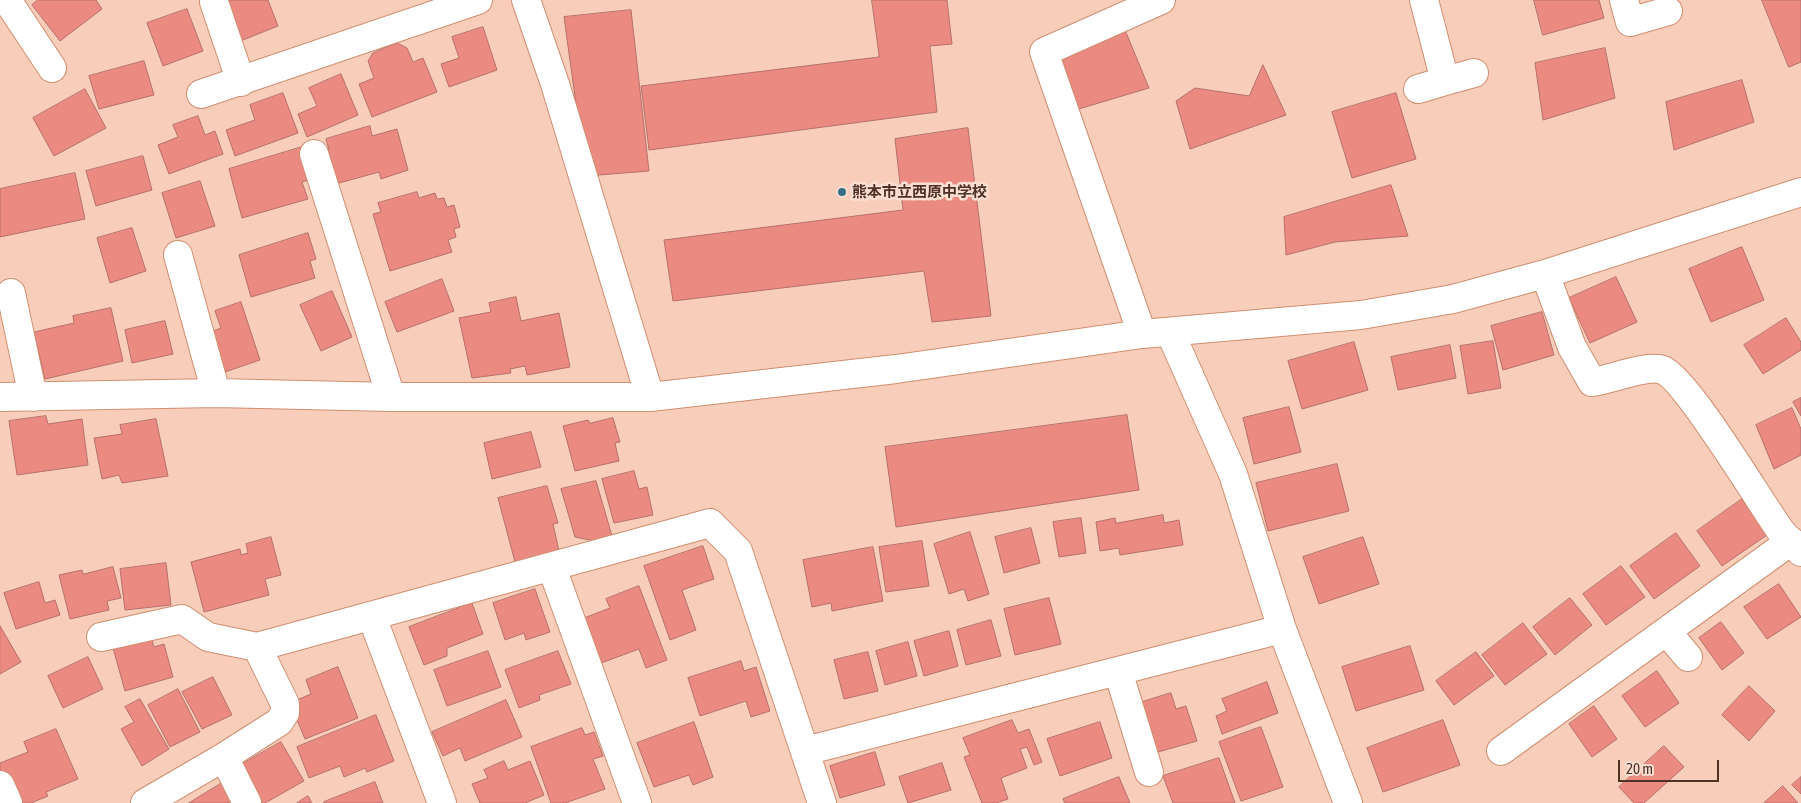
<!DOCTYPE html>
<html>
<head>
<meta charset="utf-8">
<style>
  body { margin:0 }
  #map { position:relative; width:1801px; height:803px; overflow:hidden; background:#f8cebb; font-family:"Asap Condensed",sans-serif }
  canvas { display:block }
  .scale { position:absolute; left:1618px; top:760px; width:101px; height:22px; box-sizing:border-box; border:2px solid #4d3225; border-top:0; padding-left:6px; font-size:15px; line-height:18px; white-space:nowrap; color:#4d3225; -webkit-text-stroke:4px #fbded2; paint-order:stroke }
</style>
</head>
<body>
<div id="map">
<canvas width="1801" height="803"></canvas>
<div class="scale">20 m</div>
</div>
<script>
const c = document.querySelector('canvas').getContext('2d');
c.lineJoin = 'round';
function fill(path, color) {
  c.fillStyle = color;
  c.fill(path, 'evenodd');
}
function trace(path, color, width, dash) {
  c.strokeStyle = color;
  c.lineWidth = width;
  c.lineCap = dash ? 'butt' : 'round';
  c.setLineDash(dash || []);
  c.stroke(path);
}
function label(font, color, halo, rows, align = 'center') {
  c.font = font + ' "Asap Condensed","Noto Sans JP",sans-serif';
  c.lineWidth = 5;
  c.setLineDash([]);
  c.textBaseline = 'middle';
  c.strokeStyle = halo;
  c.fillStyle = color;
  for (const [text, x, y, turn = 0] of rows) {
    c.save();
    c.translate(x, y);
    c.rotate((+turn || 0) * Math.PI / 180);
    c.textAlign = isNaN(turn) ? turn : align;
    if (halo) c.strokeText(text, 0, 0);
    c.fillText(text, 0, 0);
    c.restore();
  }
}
const building = new Path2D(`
  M38 0H96L102 9 60 41 32 5Z
  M223 0H268L278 26 238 42Z
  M872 0H947L952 44 930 46 937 112 649 150 641 86 879 57Z
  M1534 0H1599L1604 18 1543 35Z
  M1762 0H1801V62L1789 67Z
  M187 9 203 51 163 66 147 23Z
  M631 10 649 171 586 176 564 17Z
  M483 27 497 70 449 87 441 64 459 58 452 37Z
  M1125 30 1149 88 1072 111 1057 57Z
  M397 43 407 48 413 62 423 58 437 92 372 117 359 84 374 78 368 61 373 53Z
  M1605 48 1615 98 1543 120 1535 63Z
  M144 61 154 95 99 109 89 76Z
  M1263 65 1286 115 1190 149 1176 101 1195 88 1249 96Z
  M341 74 358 115 307 137 298 114 317 106 309 88Z
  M1742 80 1754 122 1674 150 1666 102Z
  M85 89 106 128 54 156 33 118Z
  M283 93 298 133 235 156 226 130 255 120 250 105Z
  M1396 93 1416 159 1352 178 1332 112Z
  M198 116 205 135 215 131 223 154 169 174 158 145 178 137 173 125Z
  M370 126 372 136 397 129 408 170 381 179 379 172 332 185 322 151 329 150 326 139Z
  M968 128 991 316 932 322 924 271 673 301 664 240 903 210 895 139Z
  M302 147 312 179 302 182 308 199 242 218 229 169Z
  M143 156 152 190 96 206 86 171Z
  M75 173 85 219 0 237V189Z
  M200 181 215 226 176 238 162 193Z
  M1391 185 1408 236 1335 242 1286 255 1284 217Z
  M417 192 419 198 435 193 437 199 444 198 447 207 454 205 460 227 454 229 456 237 448 240 452 252 390 271 373 214 381 212 378 203Z
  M132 228 146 271 110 283 97 238Z
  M308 233 316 259 310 261 315 278 251 297 239 255Z
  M1742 247 1764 300 1711 322 1689 269Z
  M1616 277 1637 322 1590 343 1569 298Z
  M442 279 454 311 397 332 385 302Z
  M332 291 352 337 321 351 300 305Z
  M516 297 521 321 559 313 570 367 527 375 525 366 510 369 511 373 472 378 459 318 491 312 489 303Z
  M241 302 260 360 222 373 208 333 221 328 215 311Z
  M111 308 123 361 45 379 34 332 74 323 73 316Z
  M1542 312 1554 355 1503 370 1491 326Z
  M1786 318 1801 342V350L1763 374 1744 345Z
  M165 321 173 354 132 363 125 330Z
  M1493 341 1501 388 1468 394 1460 346Z
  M1354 342 1368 390 1302 409 1288 361Z
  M1450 345 1456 378 1398 390 1391 357Z
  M1801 398V416L1793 402Z
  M1289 407 1301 452 1254 464 1243 418Z
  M1792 408 1801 429V455L1774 469 1756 425Z
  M1127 415 1139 490 896 527 885 447Z
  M46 416 48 424 82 419 88 465 17 475 9 421Z
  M613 418 620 442 615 443 619 461 575 471 563 426 588 420 590 423Z
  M156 419 168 476 122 483 119 475 102 479 94 438 122 434 120 425Z
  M531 432 541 467 492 479 484 443Z
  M1337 464 1349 511 1268 531 1256 483Z
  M634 471 639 489 647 487 653 515 614 523 602 479Z
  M596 481 612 536 594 541 575 537 561 489Z
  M547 486 558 523 553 524 559 551 515 562 498 498Z
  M1742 499 1767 535 1722 566 1697 531Z
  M1163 515 1164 523 1179 520 1183 545 1120 555 1119 548 1100 551 1096 522 1115 518 1116 523Z
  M1081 518 1086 553 1059 557 1053 522Z
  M1031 528 1040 563 1004 573 995 537Z
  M970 532 989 594 968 601 964 589 949 594 934 544Z
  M1676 533 1700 566 1654 599 1630 566Z
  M271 537 281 575 265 579 269 595 204 612 191 562 240 549 241 555 248 553 246 544Z
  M1363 537 1379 584 1319 604 1303 557Z
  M922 541 929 586 886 592 879 547Z
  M703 546 714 579 682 590 696 630 670 640 644 566Z
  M873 547 883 601 832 611 831 603 812 607 803 560Z
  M166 563 171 605 125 610 120 569Z
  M1621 566 1645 597 1606 625 1583 594Z
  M113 567 121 598 107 601 109 610 70 619 59 575 82 570 83 574Z
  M39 582 45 603 55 600 60 615 16 629 4 593Z
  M1779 584 1801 617 1767 639 1744 607Z
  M639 586 667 660 646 668 639 649 601 663 584 618 610 608 606 599Z
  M535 589 550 632 526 640 524 633 505 640 493 603Z
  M1049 598 1061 644 1015 655 1004 609Z
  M1570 598 1592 625 1555 655 1533 627Z
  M472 603 483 634 447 648V656L424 665 409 627Z
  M991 620 1001 656 966 665 957 630Z
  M1721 622 1744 653 1722 670 1699 638Z
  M1523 623 1547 654 1505 685 1482 655Z
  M0 626 21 662 0 674Z
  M949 631 958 666 924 676 914 641Z
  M151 637 154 647 164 644 173 677 125 691 113 648Z
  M908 642 917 676 885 685 876 651Z
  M1410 646 1424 690 1356 711 1342 667Z
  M488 651 501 687 447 706 434 670Z
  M558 651 571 684 539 695 540 700 519 708 505 670Z
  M868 652 878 691 844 699 834 660Z
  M1476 652 1494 676 1454 705 1436 681Z
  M88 657 103 689 63 708 48 676Z
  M741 661 744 671 756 667 770 711 751 717 746 701 700 716 688 678Z
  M338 667 358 718 305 739 290 703 311 694 306 680Z
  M1657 671 1679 703 1645 727 1622 696Z
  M213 677 232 715 202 729 182 692Z
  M1267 682 1278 713 1222 734 1216 716 1227 711 1222 699Z
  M1749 686 1775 711 1749 741 1722 715Z
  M178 689 200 732 170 747 148 705Z
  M1171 693 1176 709 1186 706 1197 741 1151 754 1136 704Z
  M140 699 169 749 142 766 121 729 134 722 125 707Z
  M506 700 522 737 465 761 460 748 443 756 432 732Z
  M1594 706 1617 739 1592 757 1569 724Z
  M376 715 394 761 367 772 365 768 344 777 340 766 309 778 297 747Z
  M1012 720 1018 733 1029 729 1042 762 1034 765 1027 747 1020 749 1027 768 1001 778 1008 799 996 803H982L964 757 970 755 963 738Z
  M1443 720 1460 765 1383 792 1367 748Z
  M694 722 713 777 693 785 689 775 654 787 637 743Z
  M1100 722 1112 758 1060 776 1047 739Z
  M1261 727 1283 787 1241 801 1219 742Z
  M582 728 585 735 594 732 603 756 593 759 605 789 565 803H551L531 747Z
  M56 729 78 779 46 792 48 796 31 803H14L0 771V763L28 752 24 742Z
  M281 742 304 781 265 803H257L237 767Z
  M1664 746 1684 767 1644 803H1634L1619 787Z
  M875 752 885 785 840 798 830 766Z
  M1219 758 1235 803H1173L1163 776Z
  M504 761 508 770 530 761 544 795 525 803H480L472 784 488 778 484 770Z
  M942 763 951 790 908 803 899 777Z
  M1119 777 1130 803H1065L1063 799Z
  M1801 777V794L1792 785Z
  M375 782 383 803H324V802Z
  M222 783 234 803H189Z
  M1783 786 1798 803H1764Z
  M308 796 312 803H297Z`);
const street = new Path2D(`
  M7 0 52 68
  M526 0 555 84 650 397
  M1424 0 1445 81 1474 73
  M1624 0 1630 22 1668 11
  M214 2 241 82
  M1418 89 1445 81
  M201 94 478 0
  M314 154 391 397
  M178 255 216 393
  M1545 274 1572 347 1592 382C1610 380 1648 364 1663 370 1687 380 1760 502 1780 530 1786 538 1794 545 1801 552
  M11 293 33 397
  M1170 332 1233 474 1282 629 1348 803
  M1142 334 1044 52 1161 0
  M0 397 216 393 391 397H650L896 369 1142 334 1361 315 1453 299 1545 274 1801 192
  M552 568 637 803
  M372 617 442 803
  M1667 632 1688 657
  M101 637 182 619 208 637 257 647 710 523 738 551 822 803
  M1118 671 1149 772
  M805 751 1282 629
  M1501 751 1791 541
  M224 757 247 803
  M0 785 8 803
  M145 803 224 757 279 722 285 713V704L257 647`);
const markers = [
  [842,192,5,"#347088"]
];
const poiNames = [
  ["熊本市立西原中学校",852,192]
];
fill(building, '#ea8a81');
trace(building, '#b67069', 1);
trace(street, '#cf8e70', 30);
trace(street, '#fff', 28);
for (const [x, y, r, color] of markers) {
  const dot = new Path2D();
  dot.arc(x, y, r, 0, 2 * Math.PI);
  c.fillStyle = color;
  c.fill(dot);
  trace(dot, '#fbded2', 2);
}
label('bold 15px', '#4d3225', '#fbded2', poiNames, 'left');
</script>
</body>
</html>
